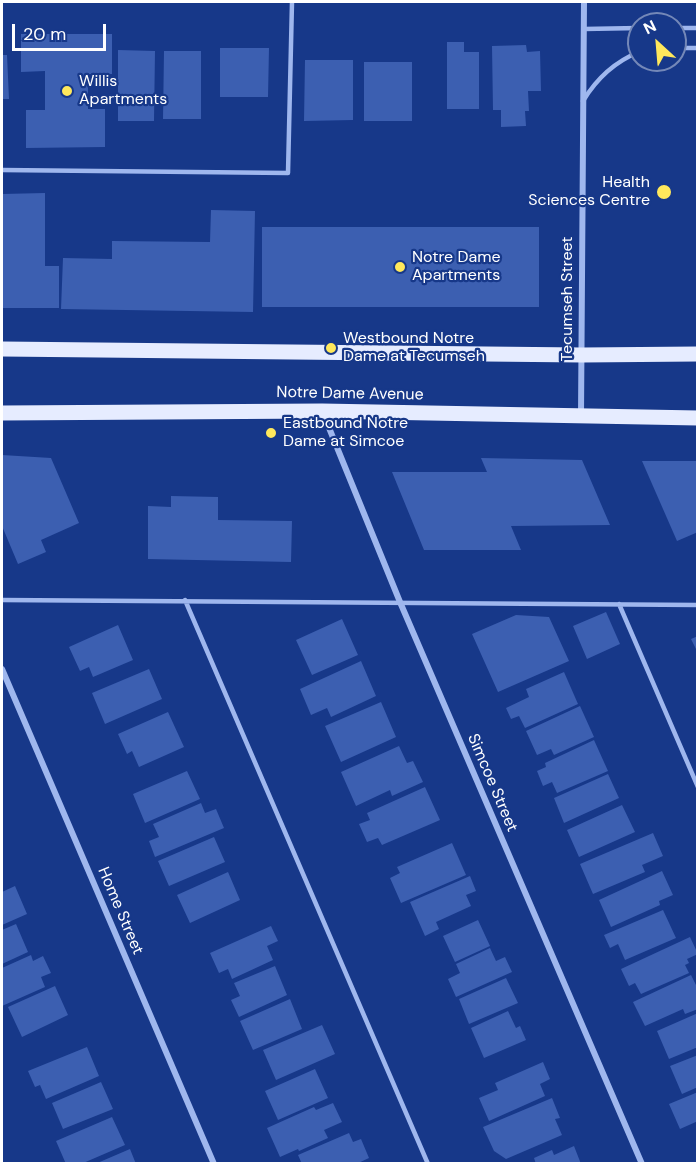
<!DOCTYPE html>
<html>
<head>
<meta charset="utf-8">
<style>
  body { margin:0 }
  #map { position:relative; width:699px; height:1165px; overflow:hidden; background:#173889; font-family:"DM Sans",sans-serif }
  canvas { display:block }
  .frame { position:absolute; inset:0; border:3px solid #fff; pointer-events:none }
  .north { position:absolute; left:627px; top:12px; width:60px; height:60px; box-sizing:border-box; background:#173889; border:2px solid #7488b8; border-radius:50%; rotate:334deg; font-size:16px; font-weight:700; line-height:24px; text-align:center; color:#fff }
  .north::after { content:''; display:block; margin:auto; width:21px; height:27px; background:#ffe85c; clip-path:polygon(50% 0,100% 100%,50% 72%,0 100%) }
  .scale { position:absolute; left:12px; top:24px; width:94px; height:27px; box-sizing:border-box; border:3px solid #fff; border-top:0; padding-left:8px; font-size:18px; line-height:21px; white-space:nowrap; color:#fff; -webkit-text-stroke:4px #173889; paint-order:stroke }
</style>
</head>
<body>
<div id="map">
<canvas width="699" height="1165"></canvas>
<div class="frame"></div>
<div class="north">N</div>
<div class="scale">20 m</div>
</div>
<script>
const c = document.querySelector('canvas').getContext('2d');
c.lineJoin = 'round';
function fill(path, color) {
  c.fillStyle = color;
  c.fill(path, 'evenodd');
}
function trace(path, color, width, dash) {
  c.strokeStyle = color;
  c.lineWidth = width;
  c.lineCap = dash ? 'butt' : 'round';
  c.setLineDash(dash || []);
  c.stroke(path);
}
function label(font, color, halo, rows, align = 'center') {
  c.font = font + ' "DM Sans",sans-serif';
  c.lineWidth = 4.5;
  c.setLineDash([]);
  c.textBaseline = 'middle';
  c.strokeStyle = halo;
  c.fillStyle = color;
  for (const [text, x, y, turn = 0] of rows) {
    c.save();
    c.translate(x, y);
    c.rotate((+turn || 0) * Math.PI / 180);
    c.textAlign = isNaN(turn) ? turn : align;
    if (halo) c.strokeText(text, 0, 0);
    c.fillText(text, 0, 0);
    c.restore();
  }
}
const building = new Path2D(`
  M21 34H112V74H88V109H105V147L26 148V110H45V71L21 72Z
  M447 42H464V52H479V109H447Z
  M526 45 527 52 540 51 541 91H528L529 111H525L526 126 501 127V110H493L492 46Z
  M220 48H269L268 97H220Z
  M118 50 155 51 154 121H118Z
  M164 51H201V119H163Z
  M2 55H7L9 99H2Z
  M305 60H353V120L304 121Z
  M364 62H412V121H364Z
  M45 193V266H59V308H2V194Z
  M211 210 255 211 253 312 61 309 63 258 112 259V241L210 242Z
  M262 227H539V307H262Z
  M2 455 51 458 79 523 41 540 46 552 18 564 2 526Z
  M481 458 582 460 610 525 511 526 521 550H424L392 472H487Z
  M642 461H698V532L677 541Z
  M171 496 218 497V520L292 521 291 562 148 559V506L171 507Z
  M606 612 620 644 587 659 573 626Z
  M516 615 549 617 569 661 498 692 472 634Z
  M342 619 358 655 312 675 296 640Z
  M118 625 133 660 93 677 89 667 80 671 69 647Z
  M698 636V653L691 639Z
  M361 661 376 696 331 717 327 708 311 715 300 689Z
  M149 669 162 699 105 724 92 693Z
  M564 672 578 704 525 728 519 716 511 719 506 708 529 697 526 689Z
  M381 702 396 737 341 762 325 726Z
  M580 706 594 737 554 755 551 749 537 755 526 731Z
  M168 712 184 747 139 767 132 751 127 754 118 734Z
  M594 740 608 771 557 793 552 782 543 786 537 771 546 767 545 763Z
  M399 746 407 763 413 761 423 782 392 796 390 790 356 806 341 772Z
  M187 771 200 799 145 823 133 794Z
  M608 774 619 798 564 823 554 798Z
  M425 787 440 820 382 845 378 838 367 842 359 824 370 820 367 813Z
  M201 803 205 813 216 809 224 828 155 857 149 841 159 837 153 824Z
  M622 805 635 832 579 857 567 830Z
  M653 833 663 856 642 865 645 872 593 894 580 864Z
  M214 837 225 862 169 886 158 861Z
  M452 843 466 875 401 903 390 878 400 873 397 867Z
  M662 871 673 895 659 901 660 905 611 927 599 900Z
  M228 872 240 900 190 923 177 895Z
  M470 876 476 891 466 895 471 906 436 922 439 929 425 936 410 902Z
  M15 886 27 914 2 925V892Z
  M663 910 676 938 625 960 618 944 610 948 604 935Z
  M478 920 490 946 455 962 443 936Z
  M16 924 28 952 2 964V930Z
  M271 926 278 941 267 946 273 960 232 979 228 969 219 973 210 953Z
  M690 937 698 954 687 959 689 963 685 965 689 973 641 994 635 983 629 986 621 969Z
  M490 948 496 961 505 957 512 972 456 997 448 979 460 973 456 964Z
  M31 955 33 961 43 956 51 973 41 977 45 987 2 1006V968Z
  M275 966 287 995 239 1017 231 1000 240 996 234 983Z
  M691 975 698 989V1009L685 1014 683 1009 645 1026 633 1002Z
  M506 978 518 1003 469 1024 459 999Z
  M55 986 68 1015 22 1037 8 1007Z
  M290 999 302 1029 253 1050 240 1021Z
  M508 1011 516 1028 520 1026 526 1040 484 1058 471 1028Z
  M698 1013V1047L669 1059 657 1031Z
  M322 1025 335 1054 276 1080 263 1050Z
  M87 1047 99 1076 46 1099 40 1085 35 1087 28 1071Z
  M698 1055V1087L682 1094 670 1066Z
  M543 1062 550 1079 540 1084 545 1096 489 1121 479 1098 498 1090 495 1083Z
  M315 1069 328 1098 278 1120 265 1091Z
  M101 1082 113 1109 63 1129 52 1103Z
  M698 1092V1121L680 1129 669 1104Z
  M552 1098 560 1118 555 1119 562 1135 506 1159 494 1151 483 1127Z
  M333 1103 342 1122 324 1130 328 1138 299 1151 298 1149 280 1157 267 1128 314 1107 316 1110Z
  M112 1117 125 1145 81 1164H66L56 1141Z
  M349 1133 353 1142 361 1139 369 1158 356 1164H302L298 1155Z
  M574 1146 581 1164H536L534 1158 552 1150 554 1155Z
  M130 1149 136 1164H95Z`);
const service = new Path2D(`
  M675 28H698
  M584 29 639 28
  M675 48H698
  M583 101C597 78 614 62 639 52
  M2 170 288 173 292 2
  M2 600 698 605
  M185 600 428 1164
  M619 604 698 787`);
const minor = new Path2D(`
  M323 413 400 602 642 1164
  M581 415 584 2
  M2 669 214 1164`);
const primary = new Path2D(`
  M2 349 582 355 698 354
  M2 413 322 411 698 418`);
const markers = [
  [67,91,6,"#ffe85c"],
  [664,192,8,"#ffe85c"],
  [400,267,6,"#ffe85c"],
  [331,348,6,"#ffe85c"],
  [271,433,6,"#ffe85c"]
];
const poiNames = [
  ["Willis",79,82],
  ["Apartments",79,100],
  ["Health",650,183,"right"],
  ["Sciences Centre",650,201,"right"],
  ["Notre Dame",412,258],
  ["Apartments",412,276],
  ["Westbound Notre",343,339],
  ["Dame at Tecumseh",343,357],
  ["Eastbound Notre",283,424],
  ["Dame at Simcoe",283,442]
];
const streetNames = [
  ["Tecumseh Street",568,299,-90],
  ["Notre Dame Avenue",350,394,1],
  ["Simcoe Street",492,783,67],
  ["Home Street",120,911,67]
];
fill(building, '#3c5fb1');
trace(service, '#9fb7ee', 4.5);
trace(minor, '#9fb7ee', 6);
trace(primary, '#e6ecff', 15);
for (const [x, y, r, color] of markers) {
  const dot = new Path2D();
  dot.arc(x, y, r, 0, 2 * Math.PI);
  c.fillStyle = color;
  c.fill(dot);
  trace(dot, '#173889', 2);
}
label('16px', '#fff', '#173889', poiNames, 'left');
label('16px', '#fff', '#173889', streetNames);
</script>
</body>
</html>
